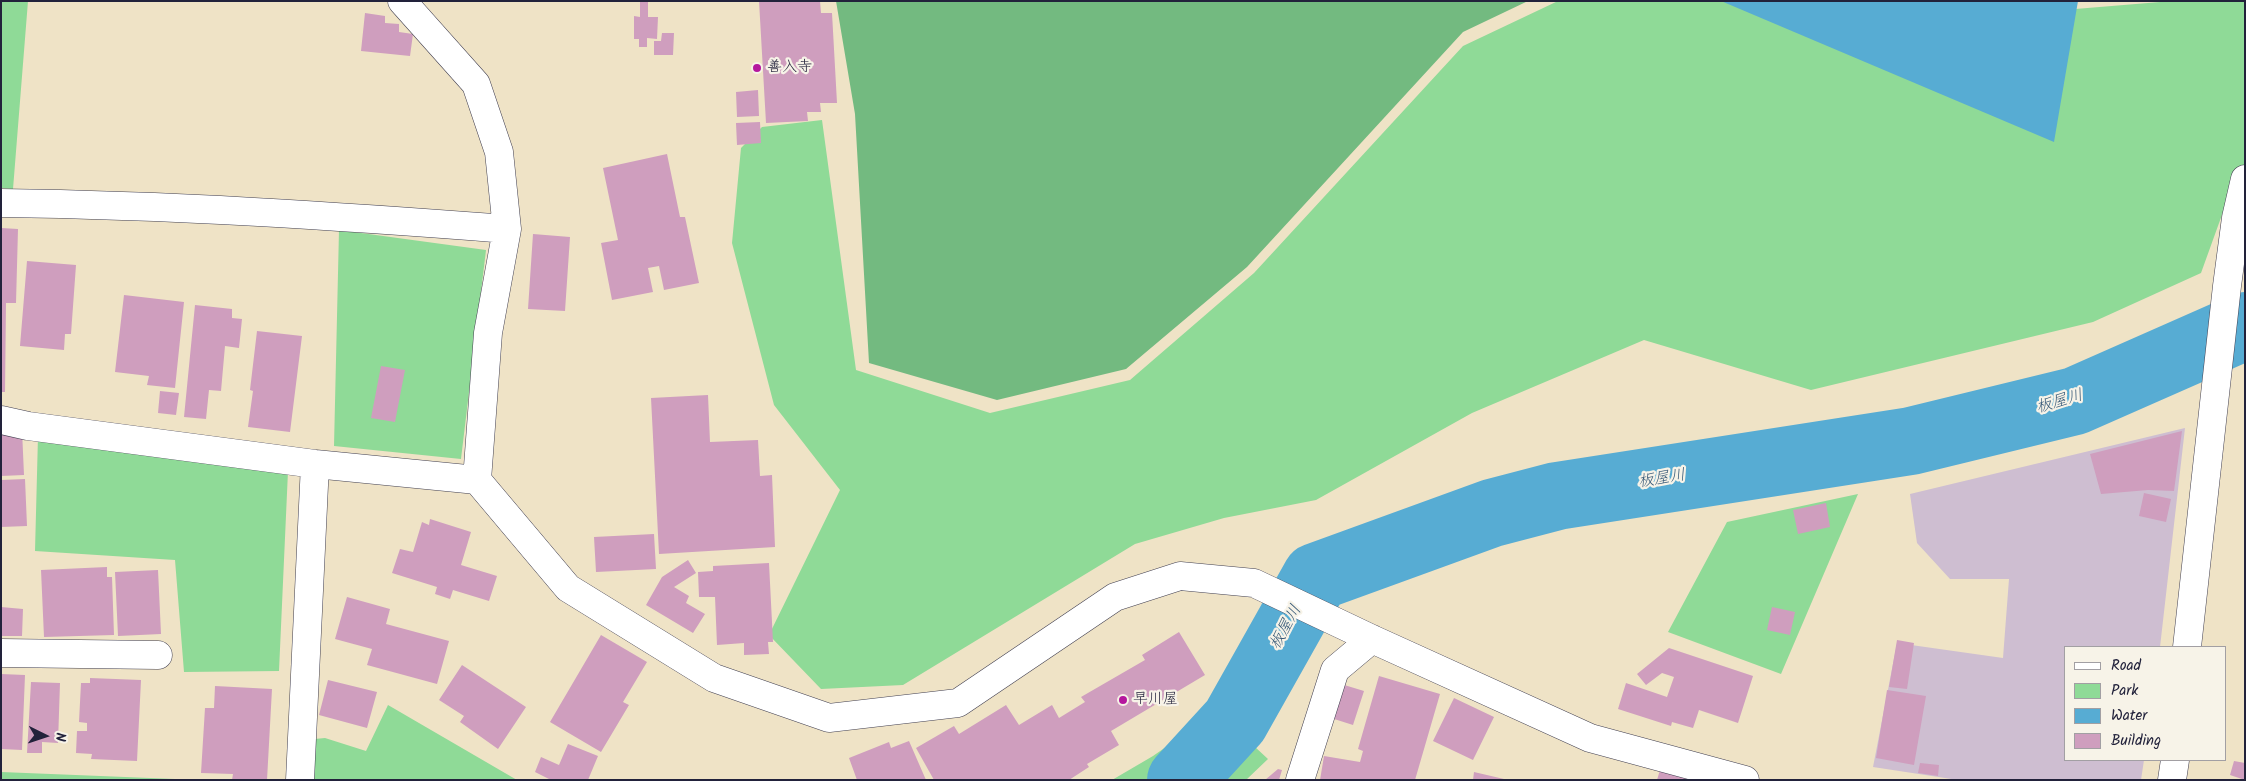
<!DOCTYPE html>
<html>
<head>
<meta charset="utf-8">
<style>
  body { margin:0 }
  #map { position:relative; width:2246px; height:781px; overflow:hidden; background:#efe3c6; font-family:Kalam,sans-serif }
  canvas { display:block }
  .frame { position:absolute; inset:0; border:2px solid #22223b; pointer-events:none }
  .legend { position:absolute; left:2064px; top:646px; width:162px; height:115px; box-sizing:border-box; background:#f7f3e8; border:1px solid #a29fa3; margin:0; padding:6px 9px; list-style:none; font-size:15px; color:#22223b }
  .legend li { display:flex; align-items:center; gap:10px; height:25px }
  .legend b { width:25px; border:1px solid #a29fa3 }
  .north { position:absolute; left:20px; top:711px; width:50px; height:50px; -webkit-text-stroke:4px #f7f3e8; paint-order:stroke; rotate:94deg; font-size:14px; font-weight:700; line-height:20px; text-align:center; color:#22223b }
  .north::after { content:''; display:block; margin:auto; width:18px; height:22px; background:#22223b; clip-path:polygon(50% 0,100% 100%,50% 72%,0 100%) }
</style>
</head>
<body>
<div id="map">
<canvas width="2246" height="781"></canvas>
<div class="frame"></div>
<ul class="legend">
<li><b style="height:6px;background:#fff"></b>Road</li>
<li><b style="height:14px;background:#8fda97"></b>Park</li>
<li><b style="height:14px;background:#57acd3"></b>Water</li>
<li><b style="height:14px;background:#cf9ebe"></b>Building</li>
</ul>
<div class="north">N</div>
</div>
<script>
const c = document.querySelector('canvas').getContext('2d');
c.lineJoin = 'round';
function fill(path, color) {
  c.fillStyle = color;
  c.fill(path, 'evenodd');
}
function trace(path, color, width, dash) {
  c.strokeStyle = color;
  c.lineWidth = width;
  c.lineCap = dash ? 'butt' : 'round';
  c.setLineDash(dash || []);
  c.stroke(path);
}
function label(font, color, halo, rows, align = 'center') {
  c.font = font + ' Kalam,"Klee One",sans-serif';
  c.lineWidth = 4.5;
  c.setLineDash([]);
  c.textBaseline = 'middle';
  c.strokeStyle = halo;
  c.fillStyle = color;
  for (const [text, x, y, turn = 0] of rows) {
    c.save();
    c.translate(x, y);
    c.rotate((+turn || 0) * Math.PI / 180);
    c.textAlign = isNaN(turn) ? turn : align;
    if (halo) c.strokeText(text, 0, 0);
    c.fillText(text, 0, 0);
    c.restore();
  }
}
const industrial = new Path2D(`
  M2185 428 2160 647H2065V760H2144L2141 780H1958L1873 767 1897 643 2003 658 2009 579H1950L1917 543 1910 494Z`);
const green = new Path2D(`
  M1 1H28L13 189 1 188Z
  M1558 1H1802L1870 26 2172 1H2245V174L2236 176 2201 273 2093 322 1811 390 1644 340 1472 413 1316 500 1224 518 1135 544 903 685 821 689 769 635 840 490 774 405 732 243 741 148 762 127 822 120 856 370 990 413 1130 380 1254 273 1463 46Z
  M339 230 486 250 461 459 334 446Z
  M38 436 288 471 279 671 184 672 175 560 35 551Z
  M1858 494 1781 674 1668 632 1727 522Z
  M388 705 517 780H302L304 740 325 738 366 751Z
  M1216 712 1227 722 1164 780H1112L1153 756Z
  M1241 734 1268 759 1246 780H1199Z
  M1 772 175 779V780H1Z`);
const forest = new Path2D(`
  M836 1H1528L1463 32 1247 267 1126 369 997 400 869 363 855 114Z`);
const water = new Path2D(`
  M1721 1H2078L2054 142Z`);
const river = new Path2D(`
  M1181 780 1235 721 1316 577 1492 513 1557 496 1911 441 2075 401 2245 326`);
const building = new Path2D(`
  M759 1H820L821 13H832L837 103H820L821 112H807L808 121 766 123Z
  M640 2H648V17H658L657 39 647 38V47H639V39H634V16L640 17Z
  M365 13 385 16V23L399 24V32L413 34 410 56 361 51Z
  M662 33H674L673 55H654V41H661Z
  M758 90 759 116 737 117 736 92Z
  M760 122 761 143 737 145 736 123Z
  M667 154 680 217H685L699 283 664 290 659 266 648 268 653 292 612 300 601 243 618 240 603 168Z
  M1 228 18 229 16 303H6L5 392H1Z
  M533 234 570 237 565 311 528 309Z
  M27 261 76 265 71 334H65L64 350 20 346Z
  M124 295 184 302 175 388 147 385 149 376 115 372Z
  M195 305 232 309V318L242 319 239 348 225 346 221 391 209 390 206 419 184 417Z
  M257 331 302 336 290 432 248 427 253 391 250 390Z
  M381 366 405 370 395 422 371 418Z
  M160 391 179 393 176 415 158 413Z
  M708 395 710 442 758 440 760 476 772 475 775 547 659 554 651 398Z
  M1 430H22L24 475 1 476Z
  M2182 431 2174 491 2148 490 2101 494 2090 454Z
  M25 479 27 526 1 527V480Z
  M2144 493 2171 499 2166 522 2139 516Z
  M1826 503 1830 527 1798 534 1793 510Z
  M430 519 471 532 461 565 497 576 489 601 453 590 450 599 435 594 437 587 392 573 400 549 413 552 422 522 429 525Z
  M654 534 656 569 596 572 594 537Z
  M688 560 696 573 674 587 689 596 686 603 705 614 693 633 646 605 662 577Z
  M769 563 773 642H768L769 654 744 655V643L717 645 715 597H699L698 572 713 571V566Z
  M107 567V577H112L114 635 44 637 41 570Z
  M158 570 161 634 118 636 115 572Z
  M347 597 390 609 386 624 449 641 437 684 367 665 372 649 335 639Z
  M1 607 23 609 22 636H1Z
  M1772 607 1795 612 1790 635 1767 630Z
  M1179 632 1205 675 1111 731 1119 745 1087 764 1089 767 1069 780H934L916 748 954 726 959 734 1006 705 1019 725 1052 705 1059 718 1085 702 1081 697 1145 660 1142 655Z
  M601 635 647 662 623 702 629 705 601 752 550 722Z
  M1897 640 1914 643 1907 689 1889 687Z
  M1669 648 1753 676 1738 723 1699 710 1693 728 1672 722 1671 726 1618 709 1626 683 1667 697 1674 677 1662 673 1646 685 1637 674Z
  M462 665 526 707 498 749 460 722 464 716 439 700Z
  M1 674 25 675 22 750 1 749Z
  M1379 676 1440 694 1415 780H1320L1324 756 1360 762 1363 751 1358 749Z
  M90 678 141 680 137 761 91 759 92 754 76 753 77 731H87V723L79 722 81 683H90Z
  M328 680 377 692 367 728 319 715Z
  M31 682 60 683 58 743 42 742V753H27Z
  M1341 684 1364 691 1353 725 1331 718Z
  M215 686 272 689 267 780H232L233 774 201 773 205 708H214Z
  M1887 690 1926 696 1914 765 1876 758Z
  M1454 698 1494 717 1473 760 1433 741Z
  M909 741 926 780H857L849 758 889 742 891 748Z
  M568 744 598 756 588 780H551L535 772 541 757 559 765Z
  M2234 761 2245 763V780L2230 775Z
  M1920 763 1939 765 1938 776 1918 773Z
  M1278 769 1282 770 1279 780H1265Z
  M1660 770 1688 779V780H1657Z
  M1474 772 1504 779V780H1473Z`);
const minor = new Path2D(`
  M402 1 476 84 499 152 507 229 488 333 477 480
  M1 203C170 205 338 216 507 229
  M1 420 28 426 315 464 477 480 568 588 714 678 829 718 958 703 1115 597 1180 576 1254 583 1372 639 1590 738 1745 780
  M2187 647 2227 286 2236 218 2245 179
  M1 653 158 655
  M300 780 315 464
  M1300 780 1335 670 1372 639
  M2172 780 2175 760`);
const markers = [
  [757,68,5,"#b5179e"],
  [1123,700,5,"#b5179e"]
];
const poiNames = [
  ["善入寺",767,68],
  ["早川屋",1133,700]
];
const waterNames = [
  ["板屋川",2060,403,-16],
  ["板屋川",1662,480,-9],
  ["板屋川",1287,628,-61]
];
fill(industrial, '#cebed1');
fill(green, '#8fda97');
fill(forest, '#73ba80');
fill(water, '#57acd3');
trace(river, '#57acd3', 68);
fill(building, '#cf9ebe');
trace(minor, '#413f50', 29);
trace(minor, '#fff', 28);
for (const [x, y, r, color] of markers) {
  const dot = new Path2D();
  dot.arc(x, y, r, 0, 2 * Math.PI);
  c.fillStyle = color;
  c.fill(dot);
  trace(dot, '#f7f3e8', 2);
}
label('15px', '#22223b', '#f7f3e8', poiNames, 'left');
label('italic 16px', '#375978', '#f7f3e8', waterNames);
</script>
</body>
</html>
